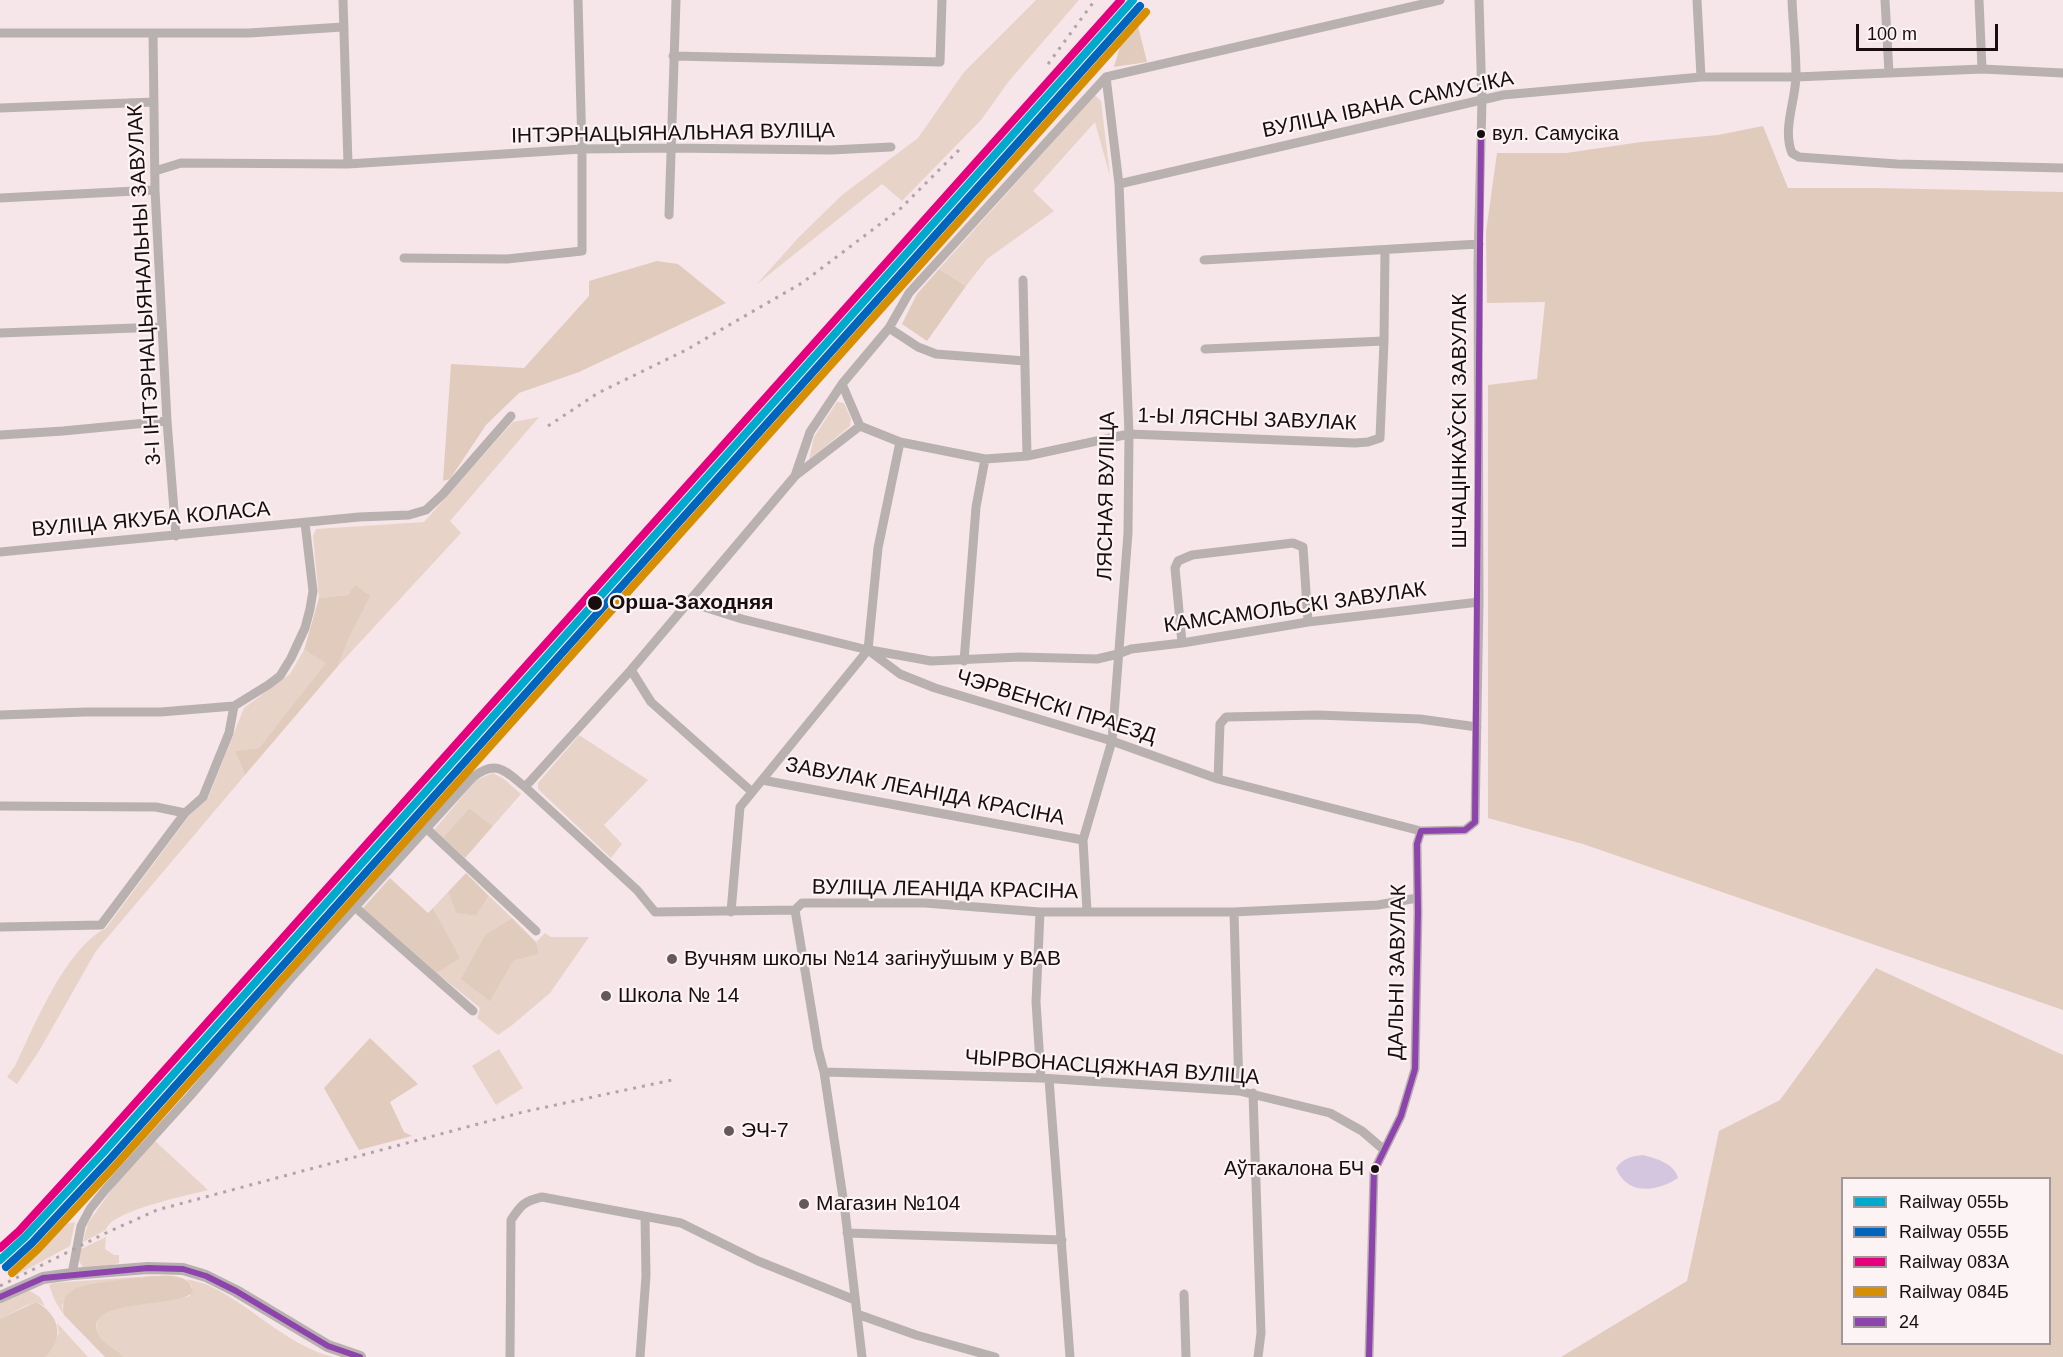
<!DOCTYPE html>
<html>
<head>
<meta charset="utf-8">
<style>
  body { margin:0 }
  #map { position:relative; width:2063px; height:1357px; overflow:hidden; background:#f6e6e9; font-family:Helvetica,sans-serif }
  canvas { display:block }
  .legend { position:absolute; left:1841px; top:1177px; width:210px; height:168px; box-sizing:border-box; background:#fbf3f4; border:2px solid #a19798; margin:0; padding:8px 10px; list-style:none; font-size:18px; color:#190d0f }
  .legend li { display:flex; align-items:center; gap:12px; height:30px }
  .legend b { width:30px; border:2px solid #a19798 }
  .scale { position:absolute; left:1856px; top:24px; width:142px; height:27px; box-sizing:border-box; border:3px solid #190d0f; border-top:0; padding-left:8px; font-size:18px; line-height:21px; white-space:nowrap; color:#190d0f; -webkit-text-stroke:4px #fbf3f4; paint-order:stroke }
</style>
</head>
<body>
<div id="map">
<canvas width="2063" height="1357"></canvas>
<ul class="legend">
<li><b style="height:8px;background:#00a9ce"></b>Railway 055Ь</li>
<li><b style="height:8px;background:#0065bd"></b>Railway 055Б</li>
<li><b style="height:8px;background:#e5007d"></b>Railway 083А</li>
<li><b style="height:8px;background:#d68f02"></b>Railway 084Б</li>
<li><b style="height:8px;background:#8e44ad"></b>24</li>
</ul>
<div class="scale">100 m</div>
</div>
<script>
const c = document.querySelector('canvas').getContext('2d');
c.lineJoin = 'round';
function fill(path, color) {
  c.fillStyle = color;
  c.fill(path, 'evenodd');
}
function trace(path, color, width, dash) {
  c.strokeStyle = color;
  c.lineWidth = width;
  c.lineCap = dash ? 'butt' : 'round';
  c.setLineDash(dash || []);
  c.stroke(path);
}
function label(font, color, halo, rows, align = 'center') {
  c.font = font + ' Helvetica,sans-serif';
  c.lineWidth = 4.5;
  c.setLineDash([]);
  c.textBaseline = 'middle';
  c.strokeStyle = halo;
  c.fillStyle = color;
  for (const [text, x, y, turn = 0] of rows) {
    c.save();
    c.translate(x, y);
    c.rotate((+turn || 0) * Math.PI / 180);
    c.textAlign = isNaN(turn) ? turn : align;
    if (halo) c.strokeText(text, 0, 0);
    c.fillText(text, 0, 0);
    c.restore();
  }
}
const green = new Path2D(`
  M1036 0H1079L1009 81 981 120 902 201 882 184 756 285 799 237 842 195 918 138 964 72Z
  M1095 95 1101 101 1110 176 1095 122 1033 191 1054 211 987 259 966 286 939 269Z
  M837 402 844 403 851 419 850 426 809 460 814 437Z
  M539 417 450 521 461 533 338 666 351 633 348 595 319 598 313 536 316 529 424 522 513 422Z
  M304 650 327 663 259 748 235 751 245 775 96 951 39 1051 17 1084 7 1077 15 1066C35 1025 65 949 106 928L189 816 209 796 244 708 290 674Z
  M579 735 648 780 604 825 622 844 611 858 538 789V783Z
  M493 773 504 779 521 794 493 826 469 808 443 838 434 830 476 780Z
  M448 892 456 913 476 916 489 896 512 918 486 934 513 961 539 954 536 942 545 933 551 937H589L550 993 511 1026 498 1035 477 1018 480 1008 437 973 459 958 433 908Z
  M499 1049 523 1088 496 1105 472 1066Z
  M155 1141 208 1190C189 1195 110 1211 106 1230L83 1242 88 1223 115 1185Z
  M75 1222 70 1246 11 1278 66 1224Z
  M106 1237 105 1249 114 1255H119V1263L98 1269H84L78 1259 81 1249Z
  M151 1276 97 1284 73 1290 62 1305 64 1315 55 1301 49 1285 53 1283Z
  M186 1279C194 1281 205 1283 212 1287 254 1308 287 1345 333 1357H124C116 1348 101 1343 97 1331 96 1327 96 1321 99 1318 111 1304 170 1301 190 1296L192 1286Z
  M30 1291 40 1297 45 1306 36 1302C24 1305 12 1314 0 1319V1303L19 1293Z
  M57 1323 88 1357H45L59 1333Z`);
const forest = new Path2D(`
  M1138 26 1147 62 1114 67 1120 47Z
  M1763 126 1788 188H1877L2063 192V1010L1583 844 1488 818V385L1537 379 1545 302 1487 303 1486 232 1497 153H1566L1641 142 1718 135Z
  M657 261 678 264 726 303 579 372 519 393 486 425 450 479 443 481 451 364 524 368 589 296V281Z
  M939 269 966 286 927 341 902 324 917 294Z
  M355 585 370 596 351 633 338 666 245 775 235 751 259 748 326 663 304 650 319 598 348 595Z
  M469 808 493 826 465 858 443 838Z
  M466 873 489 896 476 916 456 913 448 892Z
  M390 878 428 913 433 908 460 958 437 973 363 908Z
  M512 918 536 942 539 954 513 961 490 1001 461 979 486 934Z
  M1876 968 2063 1055V1357H1561L1687 1281 1719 1131 1780 1100ZM1842 1178H2050V1344H1842Z
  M370 1038 418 1084 390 1102 404 1132 412 1136 359 1150 324 1088Z
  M151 1276C166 1276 190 1272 193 1292 181 1308 87 1298 97 1331 101 1343 116 1348 124 1357H105L64 1315C62 1305 63 1296 73 1290 87 1282 133 1279 151 1276Z
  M36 1302C60 1315 65 1338 45 1357H0V1319Z`);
const water = new Path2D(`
  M1643 1155C1657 1159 1674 1163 1678 1178 1657 1192 1627 1196 1616 1168 1623 1158 1632 1156 1643 1155Z`);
const minor = new Path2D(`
  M343 0 348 164
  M1697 0 1701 77
  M1792 0C1793 25 1796 50 1796 75 1796 100 1782 129 1792 153L1799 157 1897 164 2063 168
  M1885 0 1889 73
  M1979 0 1982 69
  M0 33H249L343 27
  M153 33 155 190 167 421 176 536
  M673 56 940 62 942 0
  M1106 77 1440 0
  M0 108 154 102
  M155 171 181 163 348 164 582 149 671 148 831 150 891 147
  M1119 184 1503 95 1701 77H1796L1982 69 2063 73
  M0 198 155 190
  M669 215 676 0
  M404 258 507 259 582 251V149L578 0
  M1204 260 1479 244
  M1023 280 1027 456
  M889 328 918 347 936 354 1025 361
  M0 333 162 327
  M1205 349 1384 341
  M842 384 860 426
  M0 435 63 431 167 421
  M795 476 810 432 842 384 889 328 909 293 1106 77
  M0 552 359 517 409 515 426 510 443 494 511 416
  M688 602 742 619 868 650 900 674 935 688 1112 741 1218 779 1421 831 1465 830 1475 822 1479 602 1478 262 1482 100 1479 0
  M1182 643 1175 568 1178 561 1192 555 1293 543 1303 547 1308 622
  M868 650 878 548 900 442
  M870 650 931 661 1020 657 1097 659 1118 654 1131 649 1182 643 1308 622 1479 602
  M964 661 976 507 985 459
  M631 670 651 702 751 791
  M0 715 85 712H161L234 706 268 685 280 676 291 658 305 628 310 609 313 591 305 523
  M1218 779 1220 724 1226 717 1318 715 1420 719 1477 727
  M762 780 1083 840
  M525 787 637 890 655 912 795 910 802 903H925L1040 912H1234L1378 905 1417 898
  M0 806 156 807 185 813
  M427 829 536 931
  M355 907 473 1011
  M795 910 818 1049 824 1072 845 1211 862 1357
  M1087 911 1083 840 1112 741 1128 533 1129 434 1119 184 1106 77
  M731 912 740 807 868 650
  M1040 912 1036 1002 1041 1078
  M1234 912 1239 1091
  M0 927 101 925 185 813 203 797 229 733 234 706
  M824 1072 1041 1078 1239 1091 1330 1113 1362 1131 1383 1149
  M1049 1079 1070 1357
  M1253 1093 1261 1333 1258 1357
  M847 1233 1062 1240
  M72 1274 81 1226 90 1209 106 1189 190 1096 289 980 473 777C497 759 505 771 525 787L631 670 795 476 860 426 900 442 985 459 1027 456 1129 434 1355 443 1368 442 1380 438 1384 341 1385 250
  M1184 1294 1186 1357
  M857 1314 916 1335 995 1357
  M510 1357 511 1220C521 1205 524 1201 542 1197L681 1223 758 1261 855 1300
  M640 1357 646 1276 645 1217
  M1369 1357 1374 1171 1401 1116 1415 1069 1418 912 1417 844 1421 831`);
const tertiary = new Path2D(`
  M0 1297 43 1278 72 1274 148 1268 183 1269 206 1276 236 1291 328 1346 360 1357`);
const rail = new Path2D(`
  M1048 64 1095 0
  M548 426 598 393 686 350 802 283 900 209 963 146
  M0 1249 33 1219 99 1147 1121 0
  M0 1286 106 1233 157 1210 523 1112 672 1080`);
const bus1 = new Path2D(`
  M0 1297 43 1278 148 1268 183 1269 206 1276 236 1291 328 1346 360 1357
  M1369 1357 1374 1171 1401 1116 1415 1069 1418 912 1417 844 1421 831 1465 830 1475 822 1481 134`);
const rail1 = new Path2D(`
  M0 1260 25 1237 103 1153 1133 0`);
const rail2 = new Path2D(`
  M6 1267 32 1243 110 1159 1140 6`);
const rail3 = new Path2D(`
  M0 1248 19 1231 96 1147 1121 0`);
const rail4 = new Path2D(`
  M12 1273 38 1249 116 1165 1146 12`);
const markers = [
  [1481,134,5,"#190d0f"],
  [595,603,8,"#190d0f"],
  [672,959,6,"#66595b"],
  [606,996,6,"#66595b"],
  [729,1131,6,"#66595b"],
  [1375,1169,5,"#190d0f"],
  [804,1204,6,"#66595b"]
];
const busNames = [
  ["вул. Самусіка",1492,134],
  ["Аўтакалона БЧ",1364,1169,"right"]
];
const streetNames = [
  ["ВУЛІЦА ІВАНА САМУСІКА",1388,105,-12],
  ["ІНТЭРНАЦЫЯНАЛЬНАЯ ВУЛІЦА",673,134,-1],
  ["3-І ІНТЭРНАЦЫЯНАЛЬНЫ ЗАВУЛАК",145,285,-93],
  ["1-Ы ЛЯСНЫ ЗАВУЛАК",1247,420,2],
  ["ШЧАЦІНКАЎСКІ ЗАВУЛАК",1460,421,-90],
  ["ЛЯСНАЯ ВУЛІЦА",1107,496,-89],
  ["ВУЛІЦА ЯКУБА КОЛАСА",151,520,-5],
  ["КАМСАМОЛЬСКІ ЗАВУЛАК",1295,608,-8],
  ["ЧЭРВЕНСКІ ПРАЕЗД",1056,707,17],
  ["ЗАВУЛАК ЛЕАНІДА КРАСІНА",925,792,11],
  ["ВУЛІЦА ЛЕАНІДА КРАСІНА",945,890,1],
  ["ДАЛЬНІ ЗАВУЛАК",1398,972,-89],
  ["ЧЫРВОНАСЦЯЖНАЯ ВУЛІЦА",1112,1068,4]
];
const stopNames = [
  ["Орша-Заходняя",609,603]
];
const poiNames = [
  ["Вучням школы №14 загінуўшым у ВАВ",684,959],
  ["Школа № 14",618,996],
  ["ЭЧ-7",741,1131],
  ["Магазин №104",816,1204]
];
fill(green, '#e7d3c7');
fill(forest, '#e1cbbc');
fill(water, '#d5c6df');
trace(minor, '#b9b1b0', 9);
trace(tertiary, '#b9b1b0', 12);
trace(rail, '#afa5a7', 3, [3, 6]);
trace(bus1, '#8e44ad', 6);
trace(rail1, '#00a9ce', 8);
trace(rail2, '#0065bd', 8);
trace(rail3, '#e5007d', 8);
trace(rail4, '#d68f02', 8);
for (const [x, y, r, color] of markers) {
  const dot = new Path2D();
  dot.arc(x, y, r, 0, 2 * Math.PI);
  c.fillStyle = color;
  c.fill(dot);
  trace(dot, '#fbf3f4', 2);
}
label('20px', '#190d0f', '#fbf3f4', busNames, 'left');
label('21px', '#190d0f', '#fbf3f4', streetNames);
label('bold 21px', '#190d0f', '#fbf3f4', stopNames, 'left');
label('21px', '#190d0f', '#fbf3f4', poiNames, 'left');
</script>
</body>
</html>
